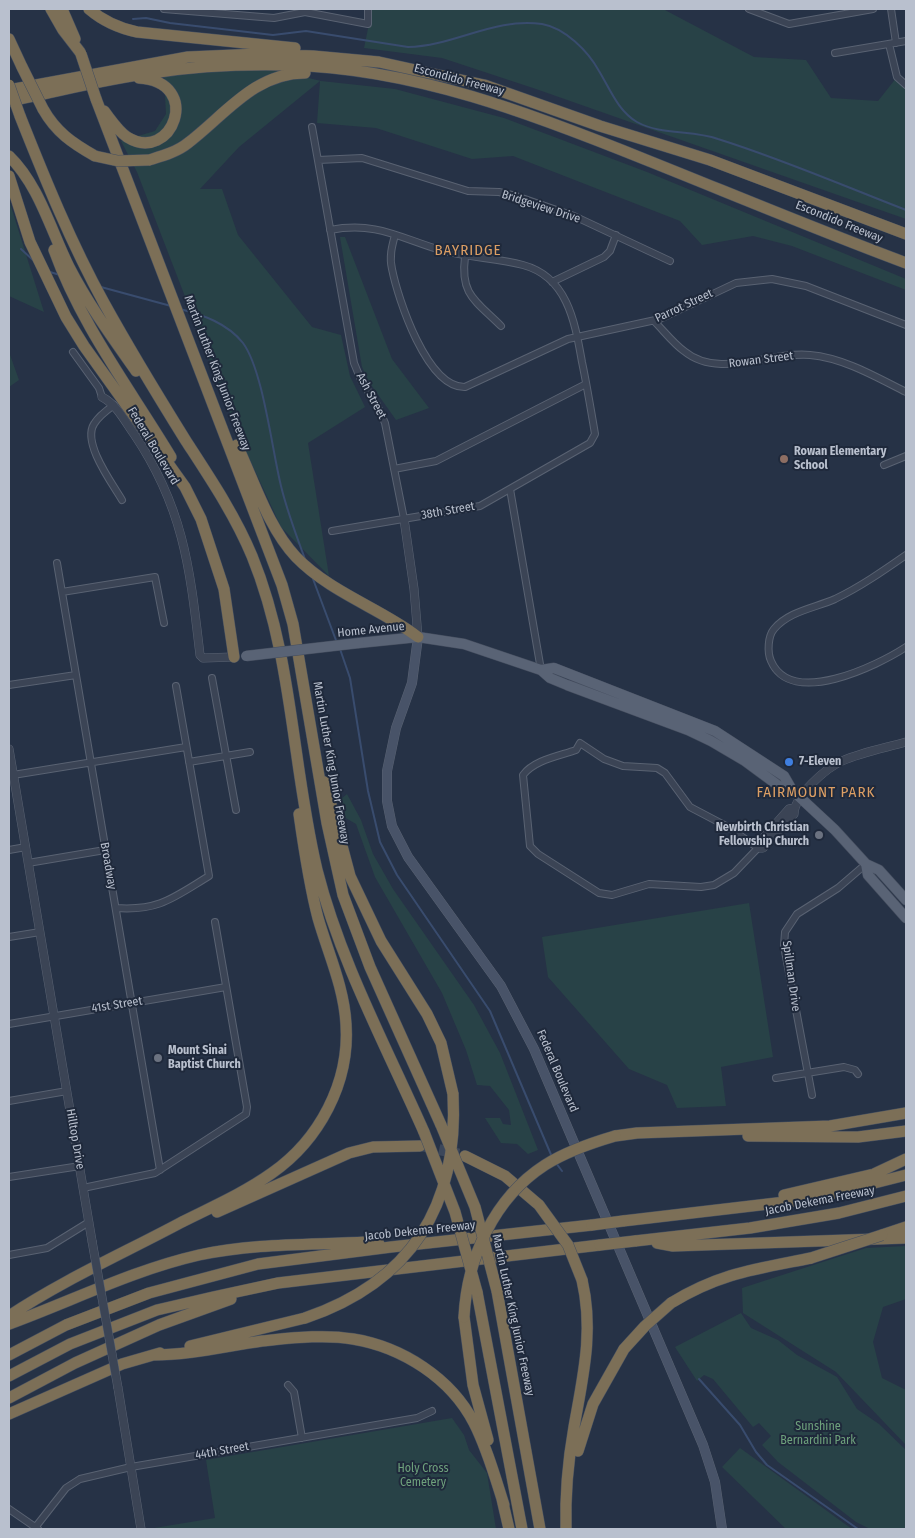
<!DOCTYPE html>
<html>
<head>
<meta charset="utf-8">
<style>
  body { margin:0 }
  #map { position:relative; width:915px; height:1538px; overflow:hidden; background:#263246; font-family:"Fira Sans Condensed",sans-serif }
  canvas { display:block }
  .frame { position:absolute; inset:0; border:10px solid #b9c0ce; pointer-events:none }
</style>
</head>
<body>
<div id="map">
<canvas width="915" height="1538"></canvas>
<div class="frame"></div>
</div>
<script>
const c = document.querySelector('canvas').getContext('2d');
c.lineJoin = 'round';
function fill(path, color) {
  c.fillStyle = color;
  c.fill(path, 'evenodd');
}
function trace(path, color, width, dash) {
  c.strokeStyle = color;
  c.lineWidth = width;
  c.lineCap = dash ? 'butt' : 'round';
  c.setLineDash(dash || []);
  c.stroke(path);
}
function label(font, color, halo, rows, align = 'center') {
  c.font = font + ' "Fira Sans Condensed",sans-serif';
  c.lineWidth = 4;
  c.setLineDash([]);
  c.textBaseline = 'middle';
  c.strokeStyle = halo;
  c.fillStyle = color;
  for (const [text, x, y, turn = 0] of rows) {
    c.save();
    c.translate(x, y);
    c.rotate((+turn || 0) * Math.PI / 180);
    c.textAlign = isNaN(turn) ? turn : align;
    if (halo) c.strokeText(text, 0, 0);
    c.fillText(text, 0, 0);
    c.restore();
  }
}
const green = new Path2D(`
  M372 9H663L754 57 806 60 831 98 878 101 897 77 906 85V219L536 89 442 58 364 48Z
  M234 70H276L321 81 395 89 504 118 647 172 906 279V290L792 246 753 236 702 245 680 221 513 156 472 159 376 128 317 123 320 81 239 147 200 189H222L238 235 312 327 341 335 350 376 365 407 308 443 329 576 281 527 238 434 137 172 121 141 155 131 166 114 164 76Z
  M9 200 44 312 9 296Z
  M340 237H345L392 359 429 408 396 420 369 382 362 367Z
  M9 352 19 380 9 387Z
  M347 794 361 820 373 854 393 889 474 1005 500 1053 538 1150 528 1154 517 1144 501 1143 485 1118H500L503 1124 511 1125 509 1110 490 1086 477 1085 466 1050 442 993 375 877 356 824 344 817 341 799Z
  M749 903 773 1057 721 1067 726 1106 677 1108 667 1085 629 1069 548 977 542 937Z
  M906 1246V1299L883 1307 873 1342 882 1378 906 1390V1445L836 1372 743 1313 742 1288 866 1248Z
  M741 1313 751 1328 778 1340 797 1355 837 1377 857 1409 879 1424 906 1450V1529H870L856 1522 778 1462 762 1445 771 1436 759 1423 753 1427 713 1379 704 1375 697 1381 675 1347Z
  M452 1418 464 1435 469 1450 487 1473 496 1529H148L215 1518 206 1460Z
  M740 1448 852 1529H786L722 1467Z`);
const stream = new Path2D(`
  M133 19 146 18 170 23 273 35 306 31 408 47C454 46 495 17 542 24 565 28 588 51 599 71 610 89 618 111 637 122 660 135 693 130 718 139 782 159 844 186 906 210
  M21 249 34 261
  M50 272 60 275
  M101 287 171 306
  M180 309C203 315 227 323 243 343 263 370 272 450 281 486 287 511 296 535 305 559
  M313 579 337 643
  M340 649 350 678 368 791 380 842 397 875 490 1011 552 1157
  M556 1163 562 1171
  M699 1379 740 1425 756 1452 767 1465 858 1529`);
const motorwayTunnel = new Path2D(`
  M423 1146 459 1154`);
const minor = new Path2D(`
  M164 9 274 18 305 12 368 24V9
  M749 9 789 24 873 9
  M891 9 896 43
  M889 44 897 77 906 85
  M835 53 906 41
  M312 127 354 363 361 380 377 405 385 423 404 519
  M318 160 362 158 468 191 499 192 516 196 574 216 670 261
  M330 230C378 221 401 239 444 251 470 258 497 258 523 265 568 277 575 323 582 362 587 386 591 410 595 434L590 443 480 506 332 531
  M395 235C392 246 389 257 392 269 398 299 427 388 465 387L568 339 660 319 736 283 772 279 806 286 906 325
  M465 257C460 295 476 301 501 326
  M552 282 604 257 610 251 616 235
  M654 321C664 331 673 343 684 351 719 380 769 351 810 355 844 358 876 377 906 392
  M73 352 99 388 102 397
  M114 405C107 410 98 417 94 424 82 443 112 483 122 500
  M884 465 906 456
  M394 469 436 461 586 384
  M510 489 541 670
  M906 555C883 571 860 587 835 599 815 608 789 611 774 629 768 636 767 652 771 661 791 708 877 666 906 647
  M57 563 160 1170
  M62 592 155 577 164 623
  M212 678 236 810
  M9 685 76 675
  M580 743 604 759 623 766 657 768 665 773 690 807 728 827 758 848 734 873 714 885 701 887 649 884 612 895 599 893 538 854 530 846 523 775C534 760 559 756 576 750Z
  M189 762 250 752
  M13 775 186 747
  M9 850 26 847
  M28 863 105 850
  M116 908C159 911 173 898 209 876L176 686
  M9 937 40 932
  M9 1024 226 987
  M776 1078 844 1067 855 1070 858 1074
  M812 1095 784 946 785 932 797 914 838 888 866 864
  M9 1101 67 1091
  M9 1177 80 1166
  M83 1188 155 1173 246 1114 247 1107 215 922
  M9 1255 47 1248 89 1222
  M288 1385 294 1392 302 1438
  M9 1509 38 1529
  M34 1529 66 1488 80 1479 131 1467 417 1418 432 1411`);
const tertiary = new Path2D(`
  M102 397C117 405 124 420 134 434 184 508 190 569 200 655L203 658 234 657
  M404 519 414 589 418 637
  M9 749 92 1241
  M758 848H763L794 814C794 796 826 768 842 761 862 752 885 748 906 742
  M758 848V844L789 809 794 808
  M118 1388 141 1529`);
const secondary = new Path2D(`
  M418 637 412 683 396 728 387 771V801L392 826 408 857 501 986 534 1049 703 1445 715 1482 722 1529`);
const primary = new Path2D(`
  M359 643 418 637 464 644 541 670 550 678 567 685 688 730 711 741 745 761 783 789 792 790
  M541 670 554 668 715 731 784 776 792 790 835 830 866 864 868 875 906 918
  M866 864 879 870 906 900`);
const motorway = new Path2D(`
  M51 9 63 30 80 52
  M62 9 75 39
  M89 9C103 21 118 28 137 32L295 48
  M9 39 22 67
  M9 90 188 57 258 54 313 56 379 62 484 85 600 126 710 160 906 234
  M96 99 282 585 293 624 327 823 343 895 370 967 441 1125
  M9 101C56 92 104 79 152 73 196 66 242 64 287 65 414 68 533 114 649 161 734 195 820 231 906 263
  M43 109C56 132 72 143 95 156
  M104 111C111 120 118 131 127 137 172 165 204 82 139 78
  M20 116C45 179 71 243 104 303 130 350 158 396 186 441 210 478 235 515 252 556 293 656 292 766 317 870 340 961 386 1046 424 1132
  M9 156C39 185 51 231 69 267 88 304 112 337 136 371
  M149 160C162 156 177 152 188 143 225 115 254 73 305 73
  M9 176 30 242 66 317 84 346 185 487 201 519 224 589 234 657
  M54 250C81 325 130 389 171 457
  M237 445C255 483 268 527 296 557 331 593 380 608 418 637
  M325 782 350 876 381 941 427 1014 441 1043 453 1094
  M615 1136 637 1133 830 1126 906 1113
  M748 1136 858 1137 906 1131
  M465 1156 505 1176 539 1205
  M784 1195 874 1174 906 1159
  M217 1212 349 1153 373 1147 420 1146
  M623 1221 811 1199 906 1175
  M882 1235 906 1227
  M635 1241 750 1228 839 1213 906 1196
  M657 1243 673 1246 906 1238
  M497 1291 540 1529
  M477 1292 522 1529
  M671 1303C720 1273 756 1269 811 1258
  M9 1316C63 1280 124 1253 182 1222 212 1207 244 1193 272 1173 319 1140 350 1083 346 1024 344 987 328 953 318 918 309 884 304 849 299 814
  M464 1317 473 1385 488 1440
  M9 1324C72 1301 133 1270 199 1255 254 1243 311 1245 366 1242L379 1244
  M190 1346 305 1318
  M9 1355 66 1325 149 1293 258 1264 391 1247 592 1225
  M153 1355C190 1355 226 1346 262 1341 292 1338 324 1334 353 1339 402 1347 451 1378 474 1423 487 1448 495 1477 504 1505
  M9 1376 70 1344 157 1310 213 1297 278 1283 600 1245
  M9 1398 75 1363 159 1325 231 1299
  M9 1414 122 1364 160 1353
  M578 1451 593 1404 624 1349
  M502 1499 509 1529
  M566 1529C565 1494 568 1461 574 1427 583 1376 594 1331 582 1280`);
const tertiaryBridge = new Path2D(`
  M92 1241 118 1388`);
const primaryBridge = new Path2D(`
  M246 656 359 643`);
const motorwayBridge = new Path2D(`
  M81 54 96 99
  M22 67 43 109
  M9 85 20 116
  M95 156 118 161 149 160
  M441 1125 475 1207 497 1291
  M424 1132 455 1212 477 1292
  M539 1205 568 1245 582 1280
  M592 1225 623 1221
  M600 1245 635 1241
  M811 1258 882 1235
  M464 1317C467 1258 494 1198 545 1165 567 1151 591 1143 615 1136
  M305 1318C411 1282 459 1205 453 1094
  M624 1349 645 1326 671 1303`);
const markers = [
  [784,459,5,"#8d6e63"],
  [789,762,5,"#3f7fe0"],
  [819,835,5,"#6b7280"],
  [158,1058,5,"#6b7280"]
];
const streetNames = [
  ["Escondido Freeway",459,80,15],
  ["Bridgeview Drive",541,207,18],
  ["Escondido Freeway",839,222,22],
  ["Parrot Street",684,306,-25],
  ["Rowan Street",761,360,-7],
  ["Martin Luther King Junior Freeway",217,373,69],
  ["Ash Street",371,396,62],
  ["Federal Boulevard",153,446,59],
  ["38th Street",448,511,-10],
  ["Home Avenue",371,630,-6],
  ["Martin Luther King Junior Freeway",331,763,80],
  ["Broadway",108,866,80],
  ["Spillman Drive",791,976,82],
  ["41st Street",117,1005,-9],
  ["Federal Boulevard",557,1071,67],
  ["Hilltop Drive",75,1139,80],
  ["Jacob Dekema Freeway",820,1201,-11],
  ["Jacob Dekema Freeway",420,1231,-6],
  ["Martin Luther King Junior Freeway",513,1315,78],
  ["44th Street",222,1451,-10]
];
const poiNames = [
  ["Rowan Elementary",794,452],
  ["School",794,466],
  ["7-Eleven",799,762],
  ["Newbirth Christian",809,828,"right"],
  ["Fellowship Church",809,842,"right"],
  ["Mount Sinai",168,1051],
  ["Baptist Church",168,1065]
];
const parkNames = [
  ["Sunshine",818,1427],
  ["Bernardini Park",818,1441],
  ["Holy Cross",423,1469],
  ["Cemetery",423,1483]
];
const quarterNames = [
  ["BAYRIDGE",468,251],
  ["FAIRMOUNT PARK",816,793]
];
fill(green, '#284247');
trace(stream, '#394c6e', 2);
trace(motorwayTunnel, '#3c475a', 11, [11, 5.5]);
trace(minor, '#596272', 8);
trace(tertiary, '#596272', 9);
trace(secondary, '#596272', 10);
trace(primary, '#444d5e', 11);
trace(motorway, '#454f60', 12);
trace(minor, '#3b4455', 6);
trace(tertiary, '#3b4455', 8);
trace(secondary, '#485368', 9);
trace(primary, '#596375', 10);
trace(motorway, '#7c6f57', 11);
trace(tertiaryBridge, '#596272', 9, []);
trace(primaryBridge, '#444d5e', 11, []);
trace(motorwayBridge, '#454f60', 12, []);
trace(tertiaryBridge, '#3b4455', 8);
trace(primaryBridge, '#596375', 10);
trace(motorwayBridge, '#7c6f57', 11);
for (const [x, y, r, color] of markers) {
  const dot = new Path2D();
  dot.arc(x, y, r, 0, 2 * Math.PI);
  c.fillStyle = color;
  c.fill(dot);
  trace(dot, '#1f293b', 2);
}
label('12px', '#b9c0ce', '#1f293b', streetNames);
label('bold 12px', '#b9c0ce', '#1f293b', poiNames, 'left');
label('12px', '#6ea17c', '#1f293b', parkNames);
c.letterSpacing = '1px';
label('15px', '#dd9f64', '#1f293b', quarterNames);
c.letterSpacing = '0px';
</script>
</body>
</html>
